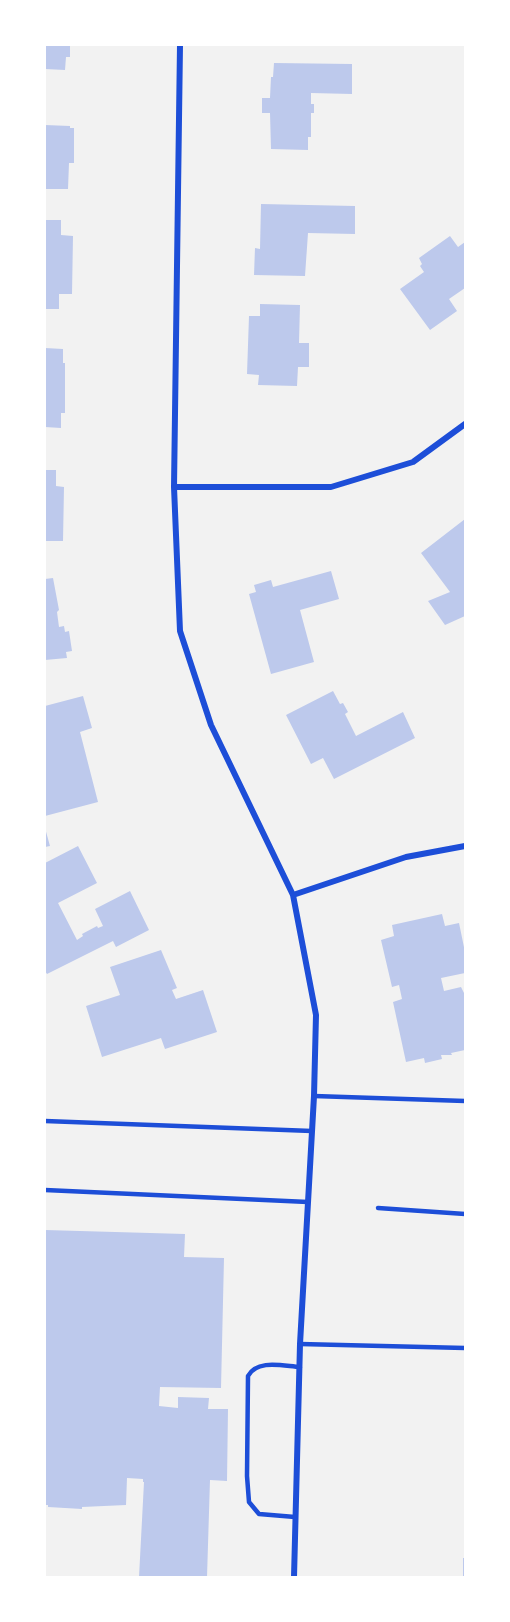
<!DOCTYPE html>
<html>
<head>
<meta charset="utf-8">
<style>
  body { margin:0 }
  #map { position:relative; width:510px; height:1622px; overflow:hidden; background:#f2f2f2; font-family:Literata,serif }
  canvas { display:block }
  .frame { position:absolute; inset:0; border:46px solid #fff; pointer-events:none }
</style>
</head>
<body>
<div id="map">
<canvas width="510" height="1622"></canvas>
<div class="frame"></div>
</div>
<script>
const c = document.querySelector('canvas').getContext('2d');
c.lineJoin = 'round';
function fill(path, color) {
  c.fillStyle = color;
  c.fill(path, 'evenodd');
}
function trace(path, color, width, dash) {
  c.strokeStyle = color;
  c.lineWidth = width;
  c.lineCap = dash ? 'butt' : 'round';
  c.setLineDash(dash || []);
  c.stroke(path);
}
const building = new Path2D(`
  M45 45H70V57H66L65 70 45 69Z
  M274 63 352 64V94L311 93V104H314V113H311V137H308V150L271 149 270 113H262V98H270L271 77H273Z
  M45 125 70 126V128H74V163H69L68 189H45Z
  M261 204 355 206V234L308 233 305 276 254 275 255 248 260 249Z
  M45 220H61V235L73 236 72 294H59V309H45Z
  M450 236 458 247 465 242V288L449 299 457 311 430 330 400 289 424 272 420 266 422 264 419 258Z
  M260 304 300 305 299 343H309V367H298L297 386 258 385 259 375 247 374 249 316H260Z
  M45 348 63 349V363H65V413H61V428L45 427Z
  M45 470H56V486L64 487 63 541H45Z
  M465 519V616L445 625 428 601 450 592 421 553Z
  M331 571 339 599 300 610 314 662 271 674 249 594 256 592 254 585 271 580 273 587Z
  M53 578 59 610 57 612 59 627 64 626 65 632 69 631 72 651 66 652 67 658 45 660V579Z
  M333 691 340 704 343 703 348 712 345 714 356 736 403 712 415 738 334 779 323 758 311 764 286 715Z
  M83 696 92 728 80 732 98 802 45 816V706Z
  M45 828 50 846 45 847Z
  M78 846 97 883 58 903 77 940 83 936 82 934 97 926 98 928 103 926 95 909 130 891 149 930 116 947 113 941 47 974 45 971V863Z
  M442 914 445 926 459 923 465 952V973L441 978 444 991 461 987 464 993 465 1050 451 1053 452 1055H441L442 1059 425 1063 424 1058 406 1062 393 1002 402 999 399 985 392 987 381 940 394 936 392 925Z
  M161 950 177 988 172 990 176 999 203 990 217 1032 165 1049 161 1038 102 1057 86 1006 120 995 110 967Z
  M45 1230 185 1234 184 1257 224 1258 221 1388 160 1387 159 1406 178 1408V1397L209 1398 208 1409H228L227 1481 210 1480 207 1577H139L144 1482H143V1479L127 1478 126 1505 82 1507V1509L48 1507V1505H45Z
  M463 1558H465V1577H463Z`);
const service = new Path2D(`
  M314 1096 465 1101
  M45 1121 312 1131
  M45 1190 308 1202
  M378 1208 465 1214
  M300 1344 465 1348
  M295 1517 259 1514 249 1502 247 1476 248 1376C257 1359 283 1366 300 1367`);
const minor = new Path2D(`
  M180 45 174 487 180 631 211 725 293 895 316 1015 314 1096 300 1344 294 1577
  M174 487H331L413 462 465 424
  M293 895 406 857 465 846`);
fill(building, '#bdc9ec');
trace(service, '#1d4ed8', 4.5);
trace(minor, '#1d4ed8', 6);
</script>
</body>
</html>
